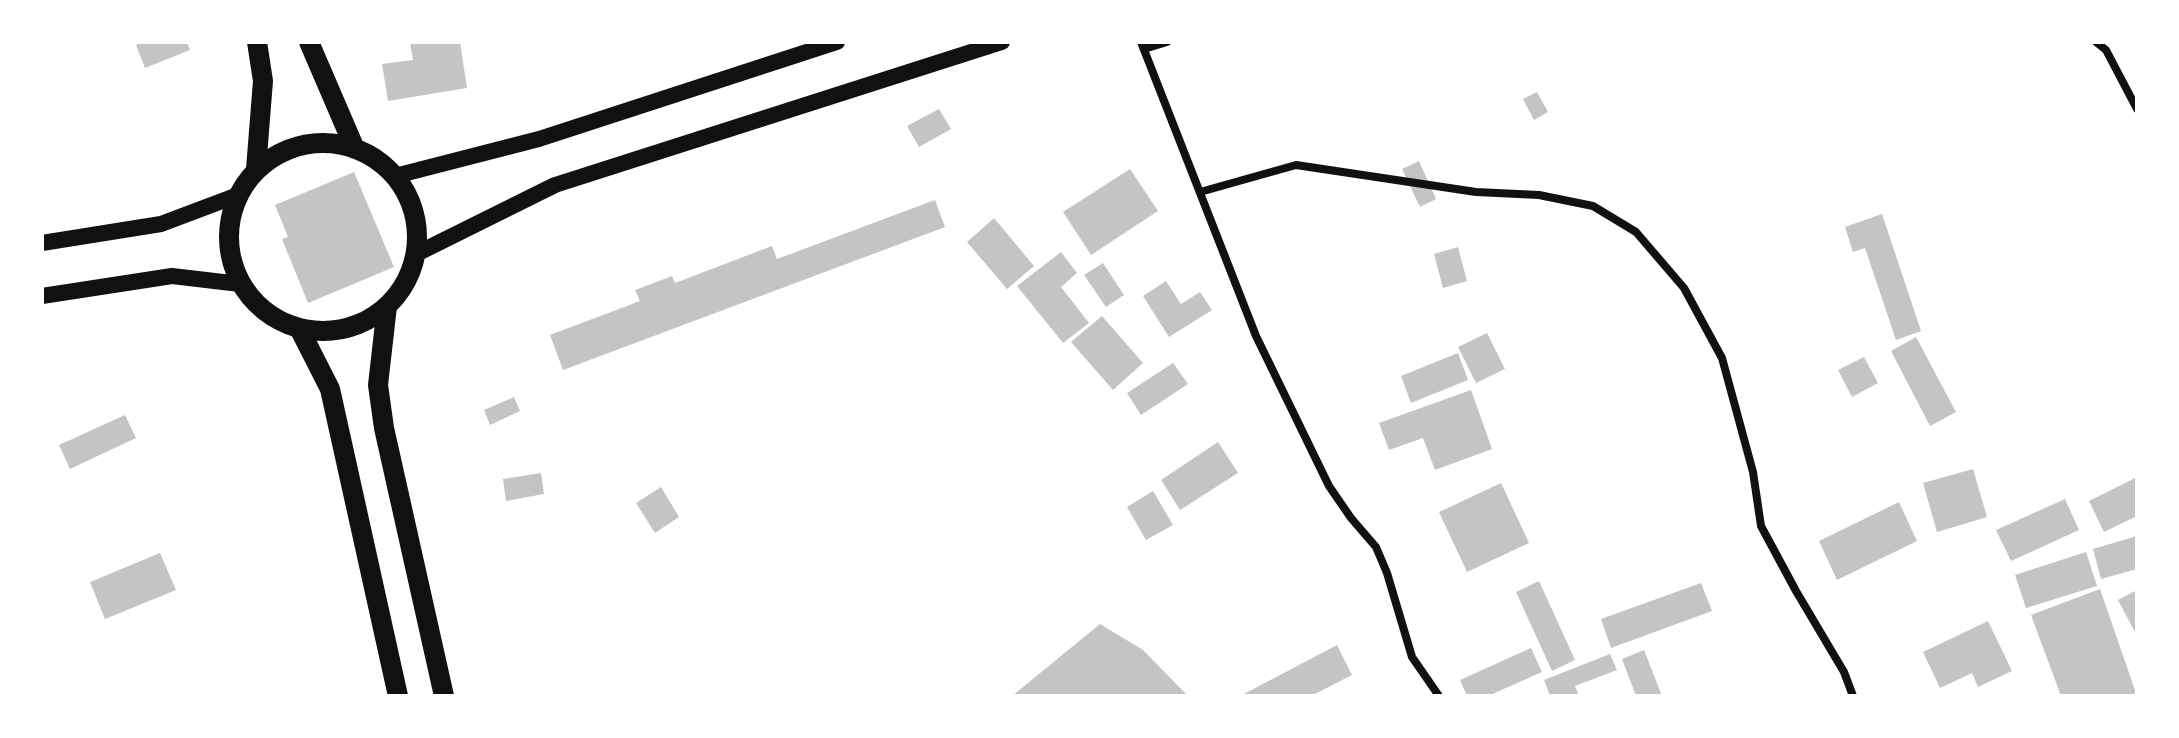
<!DOCTYPE html>
<html>
<head>
<meta charset="utf-8">
<style>
  body { margin:0 }
  #map { position:relative; width:2179px; height:738px; overflow:hidden; background:#fff; font-family:Helvetica,sans-serif }
  canvas { display:block }
  .frame { position:absolute; inset:0; border:44px solid #fff; pointer-events:none }
</style>
</head>
<body>
<div id="map">
<canvas width="2179" height="738"></canvas>
<div class="frame"></div>
</div>
<script>
const c = document.querySelector('canvas').getContext('2d');
c.lineJoin = 'round';
function fill(path, color) {
  c.fillStyle = color;
  c.fill(path, 'evenodd');
}
function trace(path, color, width, dash) {
  c.strokeStyle = color;
  c.lineWidth = width;
  c.lineCap = dash ? 'butt' : 'round';
  c.setLineDash(dash || []);
  c.stroke(path);
}
const building = new Path2D(`
  M144 42H187L190 50 145 68 136 45Z
  M417 42H460L467 88 388 101 382 64 413 60 410 43Z
  M1537 92 1548 112 1534 120 1523 99Z
  M939 109 951 129 919 147 907 126Z
  M1419 161 1436 199 1420 207 1402 169Z
  M1130 169 1158 211 1091 255 1063 212Z
  M354 172 394 267 308 303 282 239 288 237 275 205Z
  M935 200 945 227 563 370 550 335 640 301 635 290 672 276 675 283 772 246 777 259Z
  M1882 214 1921 331 1896 340 1865 248 1853 252 1845 227Z
  M994 218 1034 266 1007 289 967 242Z
  M1458 247 1467 281 1443 288 1434 254Z
  M1061 252 1077 273 1061 287 1089 323 1063 343 1017 286Z
  M1103 263 1124 295 1106 307 1084 275Z
  M1166 281 1181 304 1200 292 1212 310 1169 337 1143 296Z
  M1102 316 1143 363 1113 390 1071 342Z
  M1487 333 1505 369 1476 383 1458 347Z
  M1916 337 1956 412 1930 426 1891 351Z
  M1458 353 1468 380 1411 403 1401 376Z
  M1864 357 1878 383 1852 397 1838 370Z
  M1173 363 1188 384 1141 415 1127 393Z
  M1471 390 1492 449 1435 470 1423 438 1389 450 1379 423Z
  M514 397 520 411 490 425 484 410Z
  M125 415 136 438 70 469 59 445Z
  M1218 442 1238 473 1180 510 1161 480Z
  M1973 469 1987 517 1937 532 1923 483Z
  M541 473 544 494 506 501 503 479Z
  M2137 477V516L2104 532 2089 501Z
  M1501 483 1529 543 1467 572 1439 512Z
  M661 487 679 517 655 533 636 503Z
  M1153 491 1173 525 1146 540 1127 507Z
  M2065 499 2079 530 2011 561 1996 530Z
  M1899 502 1917 541 1837 580 1819 541Z
  M2137 536V569L2101 579 2093 549Z
  M2086 552 2097 586 2026 608 2015 575Z
  M160 553 176 590 105 619 90 582Z
  M1539 581 1575 660 1552 671 1516 592Z
  M1701 583 1712 611 1611 648 1601 619Z
  M2100 589 2137 696H2061L2031 615Z
  M2137 590V636L2118 600Z
  M1988 621 2012 671 1978 687 1972 673 1940 688 1923 652Z
  M1100 624 1143 650 1188 696H1012Z
  M1337 645 1352 675 1311 696H1240Z
  M1531 648 1542 672 1488 696H1467L1460 680Z
  M1644 650 1662 696H1636L1622 659Z
  M1610 654 1617 670 1575 686 1579 696H1550L1544 680Z`);
const minor = new Path2D(`
  M1141 42 1256 336 1329 486 1351 518 1376 547 1387 573 1412 657 1439 696
  M2096 42 2106 50 2137 109
  M1144 49 1167 42
  M1200 192 1296 165 1476 192 1539 195 1593 206 1636 232 1684 288 1722 358 1753 472 1761 526 1796 591 1844 672 1853 696`);
const secondary = new Path2D(`
  M395 176 539 139 837 42
  M42 243 161 224 238 195
  M416 254 555 185 1002 42
  M42 296 172 276 240 284`);
const primary = new Path2D(`
  M309 42 355 149
  M229 237a94 94 0 1 1 188 0a94 94 0 1 1-188 0Z
  M256 169 263 81 257 42
  M387 306 378 385 384 428 444 696
  M299 328 330 389 398 696`);
fill(building, '#c4c4c4');
trace(minor, '#111', 8);
trace(secondary, '#111', 16);
trace(primary, '#111', 20);
</script>
</body>
</html>
